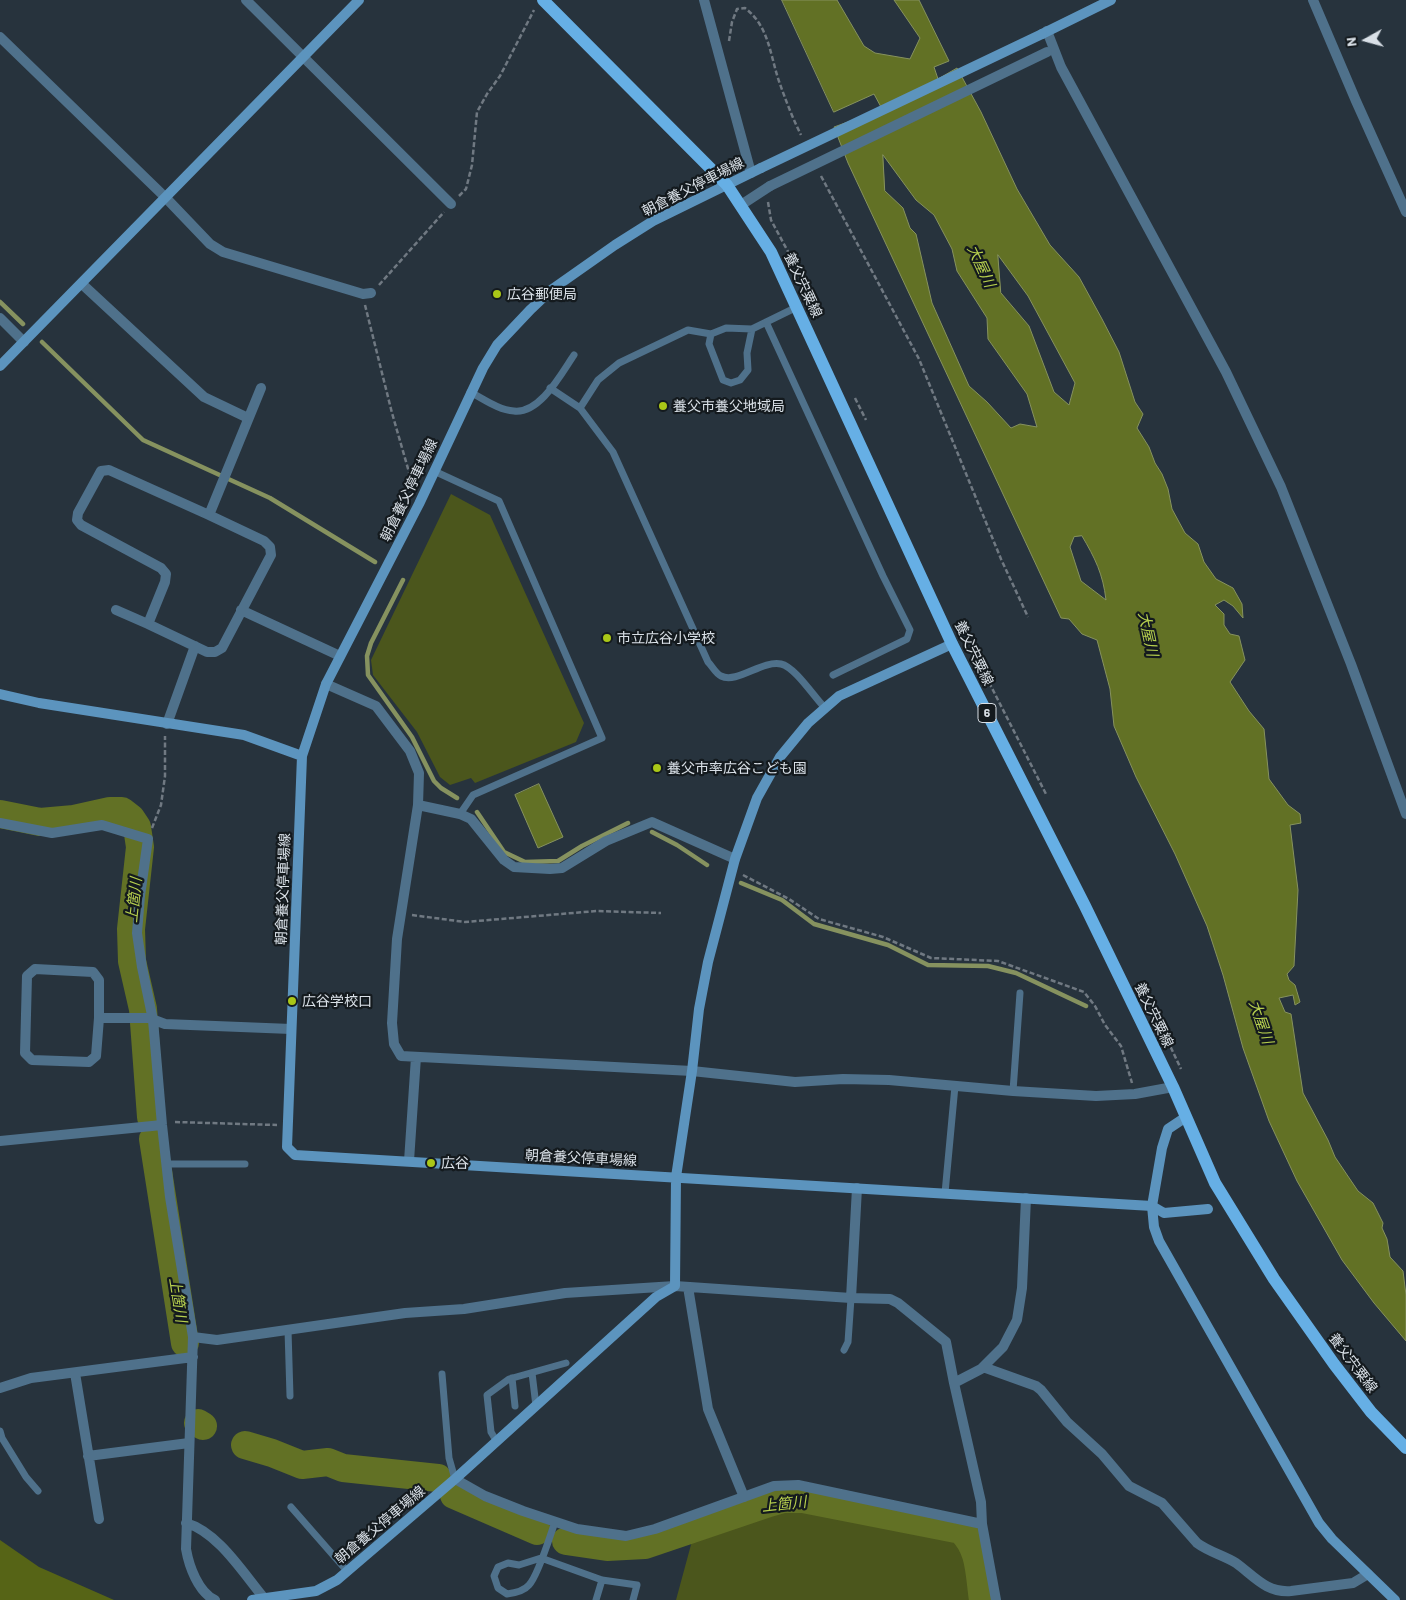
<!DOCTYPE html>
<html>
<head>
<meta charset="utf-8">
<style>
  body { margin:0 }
  #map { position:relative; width:1406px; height:1600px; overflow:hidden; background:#27333d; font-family:Barlow,sans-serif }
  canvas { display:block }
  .north { position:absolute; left:1341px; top:15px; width:50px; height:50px; -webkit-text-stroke:4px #141a1e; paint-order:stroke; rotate:263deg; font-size:14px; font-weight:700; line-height:20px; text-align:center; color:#d9e0e7 }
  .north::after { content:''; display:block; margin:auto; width:18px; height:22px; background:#d9e0e7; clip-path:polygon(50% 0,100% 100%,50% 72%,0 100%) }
</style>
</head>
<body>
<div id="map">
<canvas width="1406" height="1600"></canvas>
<div class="north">N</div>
</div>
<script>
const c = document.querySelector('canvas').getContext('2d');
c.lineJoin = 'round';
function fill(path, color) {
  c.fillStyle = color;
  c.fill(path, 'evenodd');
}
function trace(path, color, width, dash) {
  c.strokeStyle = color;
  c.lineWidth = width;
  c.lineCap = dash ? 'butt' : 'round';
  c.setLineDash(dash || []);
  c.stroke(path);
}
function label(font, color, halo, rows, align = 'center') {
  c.font = font + ' Barlow,"Noto Sans JP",sans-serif';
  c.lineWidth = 4.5;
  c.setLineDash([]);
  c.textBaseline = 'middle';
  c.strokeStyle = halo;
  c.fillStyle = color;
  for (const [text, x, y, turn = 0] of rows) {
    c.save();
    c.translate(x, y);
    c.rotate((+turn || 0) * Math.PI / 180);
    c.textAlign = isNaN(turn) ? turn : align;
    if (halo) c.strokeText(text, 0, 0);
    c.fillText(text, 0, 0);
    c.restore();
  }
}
const green = new Path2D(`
  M451 494 490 515 584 723 576 742 475 783 471 778 450 785 440 777 417 732 373 675 371 660Z
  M799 1509 959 1543 967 1551 974 1600H676L692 1541 776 1514Z`);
const forest = new Path2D(`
  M0 1540 39 1567 114 1600H0Z`);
const water = new Path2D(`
  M782 0H837L864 46 875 53 910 59 920 38 894 0H919L949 61 934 67 938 79 957 68 981 112 1017 189 1050 245 1079 277 1102 319 1119 352 1135 402 1143 414 1137 428 1149 447 1155 463 1162 474 1168 489 1172 509 1185 533 1198 544 1204 562 1216 579 1233 588 1242 604 1243 618 1233 606 1224 600 1215 605 1224 614V625L1230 634 1239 636 1245 660 1230 682 1249 711 1264 729 1269 779 1288 805 1300 814 1301 823 1290 825 1298 890 1294 966 1287 974 1289 980 1295 985 1300 1002 1295 1005 1293 995 1279 998 1285 1012 1291 1014 1303 1093 1328 1140 1335 1157 1358 1191 1373 1203 1383 1223 1382 1228 1387 1239 1390 1257 1403 1271 1406 1295V1341L1374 1303 1342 1260 1297 1181 1269 1121 1243 1048 1223 975 1207 926 1175 854 1136 777 1114 726 1110 689 1097 640 1082 634 1069 619 1061 618 848 163 834 127 867 115 881 107 874 94 834 112ZM883 155 916 200 934 215 952 249 957 271 987 318 988 339 1027 394 1037 427 1020 424 1011 428 987 402 969 386 932 303 916 234 910 228 903 208 885 191ZM998 255 1028 296 1075 383 1069 405 1054 392 1029 326 1001 293ZM1082 536C1095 558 1103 574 1106 600L1081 581 1070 547 1074 537Z
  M539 784 563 837 538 848 515 795Z`);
const stream = new Path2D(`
  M0 302 23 324
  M42 342 143 440 270 498 375 562
  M403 580 371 643 367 656 368 675 412 737 434 781 441 788 457 798
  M477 812 504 852 525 862 558 861 582 846 628 823
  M652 832 677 845 707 865
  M741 883 782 900 814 924 888 945 928 965 988 966 1016 973 1086 1006`);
const river = new Path2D(`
  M0 814 40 822 74 819 110 811H122L131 818 137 827 140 847 131 929 132 961 143 1009 151 1117
  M153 1139 185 1343
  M198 1423 203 1426
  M245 1445 272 1453 302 1465 328 1462 343 1468 438 1478
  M454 1495 537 1531
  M566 1541 607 1547 645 1545 769 1503 783 1499H803L961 1530C981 1549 979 1575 983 1600`);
const path = new Path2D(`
  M729 41 732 22 737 9 745 8C770 27 770 57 780 84 786 101 793 119 801 135
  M821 176 919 359 1001 559 1028 617
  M459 196 466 189 472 165 477 112 487 94 500 76 534 10
  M768 202 771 220 806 285 817 316
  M379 285 444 212
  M365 305 392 413 413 486
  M855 398 866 420
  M972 649 1047 796
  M152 828 161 805 165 776V736
  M743 875 789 899 819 919 883 937 931 958 998 961 1084 992 1095 1006 1105 1025 1121 1046 1132 1083
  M412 915 465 922 597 911 661 913
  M1158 1020 1181 1069
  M175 1122 277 1125`);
const lane = new Path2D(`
  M766 322 883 576 910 630 907 639 833 675
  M711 334 709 344 723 380 731 383 740 380 748 370 747 353 752 329
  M550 388 580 408 598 380 619 363 688 330 711 334 726 328 752 329 797 307
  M470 392C484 399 498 410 514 411 540 414 561 374 574 355
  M580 408 613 452 708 662C712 666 716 674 721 676 737 684 762 660 781 664 795 667 814 697 825 708
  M434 471 499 501 602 738 473 795 460 814
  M1013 1091 1020 993
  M166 1164H245
  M945 1193 955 1086
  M288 1330 290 1396
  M844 1350 848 1342 851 1298
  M532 1373 536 1406
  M442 1374 449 1458 455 1479
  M512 1378 515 1406
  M0 1431 2 1438 26 1477 38 1491
  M497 1442 491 1432 487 1395 509 1379 566 1363
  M291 1507 347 1571
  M555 1522C550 1536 538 1576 529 1585 524 1591 515 1593 507 1594L498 1588 494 1576 498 1567 508 1563 519 1565 541 1558 602 1580 637 1585 633 1600
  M596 1600 602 1580`);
const street = new Path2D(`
  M246 0 451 204
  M704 0 751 173
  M1313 0 1356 101 1406 212
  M1047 31 1061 67 1226 372 1281 487 1351 664 1406 814
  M0 37 166 198 210 244 223 252 363 294 371 293
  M741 205 770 186
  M82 284 204 397 248 418
  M0 318 24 342
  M209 515 264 541 270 547 271 555 222 648 215 652H207L148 624 165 582 166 574 161 568 81 525 77 520 78 513 101 471 109 470 209 515 261 388
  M116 610 148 624
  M241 610 340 656
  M326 684 376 706 410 751 419 773 418 805 397 939 392 1023 394 1044 401 1056 692 1071 795 1082 843 1079 889 1080 1013 1091 1096 1096 1135 1094 1173 1087
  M167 724 195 646
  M418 805 460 814 471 819 504 860 514 867 550 869 562 868 606 841 652 822 735 859
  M0 823 52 833 102 825 148 839 140 896 137 933 142 967 153 1020 162 1125 170 1197 193 1337 186 1549C189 1566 198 1592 215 1600
  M99 1018V980L93 972 35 969 27 976 25 1053 32 1060 89 1062 96 1056 99 1018H149L165 1024 291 1029
  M0 1141 162 1125
  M409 1161 416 1057
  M688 1287 708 1409 744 1497
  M851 1298 857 1188
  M193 1337 217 1340 405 1313 464 1309 565 1293 675 1286 851 1298 890 1299 898 1303 946 1342 954 1383 981 1502 982 1524 996 1600
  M983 1367 1036 1386 1041 1390 1067 1422 1102 1454 1129 1486 1162 1503 1197 1543C1209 1552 1223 1555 1236 1563 1254 1576 1266 1593 1291 1591L1353 1583 1368 1574
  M75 1373 99 1519
  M954 1383 981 1369 1003 1347 1017 1320 1022 1288 1026 1198
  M0 1388 31 1378 193 1357
  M88 1456 189 1443
  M455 1479 485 1496 523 1511 577 1529 626 1536 655 1529 774 1486 798 1485 982 1524
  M186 1523C218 1532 243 1573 264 1598`);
const secondary = new Path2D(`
  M1042 34 1111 0
  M761 168 653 221 615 245 551 290 531 309 497 345 483 368 419 504 326 684 302 756 287 1147 295 1155 1152 1206 1164 1213 1208 1209
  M0 366 359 0
  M0 694 39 703 244 735 302 756
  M1186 1117 1168 1129 1162 1148 1152 1206 1154 1227 1159 1241 1319 1523 1332 1539 1395 1600
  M252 1600 316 1591 337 1580 455 1479 656 1297 675 1286 676 1177 692 1071 699 1009 708 962 735 859 757 798 780 757 808 723 839 696 952 644`);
const primary = new Path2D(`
  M543 0 727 185 771 252 952 644 1085 906 1173 1087 1215 1183 1274 1279 1334 1364 1371 1412 1406 1448`);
const streetBridge = new Path2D(`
  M770 186 1047 52`);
const secondaryBridge = new Path2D(`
  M761 168 1042 34`);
const markers = [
  [497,294,5,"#aac717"],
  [663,406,5,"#aac717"],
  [607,638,5,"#aac717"],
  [657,768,5,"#aac717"],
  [292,1001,5,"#aac717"],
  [431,1163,5,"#aac717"]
];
const shields = [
  [987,713,18]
];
const shieldNames = [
  ["6",987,713]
];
const streetNames = [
  ["朝倉養父停車場線",693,187,-27],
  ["養父宍粟線",803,285,65],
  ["朝倉養父停車場線",409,490,-64],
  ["養父宍粟線",974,653,64],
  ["朝倉養父停車場線",283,889,-88],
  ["養父宍粟線",1154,1015,64],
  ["朝倉養父停車場線",581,1158,3],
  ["養父宍粟線",1353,1363,53],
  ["朝倉養父停車場線",380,1525,-40]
];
const poiNames = [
  ["広谷郵便局",507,294],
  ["養父市養父地域局",673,406],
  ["市立広谷小学校",617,638],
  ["養父市率広谷こども園",667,768],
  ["広谷学校口",302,1001],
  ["広谷",441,1163]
];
const waterNames = [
  ["大屋川",981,266,65],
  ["大屋川",1148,634,78],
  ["上箇川",134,900,-84],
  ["大屋川",1261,1022,71],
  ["上箇川",178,1300,81],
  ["上箇川",784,1504,-6]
];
fill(green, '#4b561c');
fill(forest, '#566416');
fill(water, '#627125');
trace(water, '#86925f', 1);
trace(stream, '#86925f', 4.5);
trace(river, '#627125', 28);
trace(path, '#707982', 2.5, [5, 2.5]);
trace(lane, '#4f718b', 7);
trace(street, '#4f718b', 10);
trace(secondary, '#5c94be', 10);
trace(primary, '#66afe5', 12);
trace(streetBridge, '#4f718b', 10);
trace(secondaryBridge, '#5c94be', 10);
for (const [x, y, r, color] of markers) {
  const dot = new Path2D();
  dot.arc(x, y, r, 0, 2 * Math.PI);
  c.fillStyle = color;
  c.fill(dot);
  trace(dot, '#141a1e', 2);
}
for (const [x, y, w] of shields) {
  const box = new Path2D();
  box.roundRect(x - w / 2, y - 9.5, w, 19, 4);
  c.fillStyle = '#141a1e';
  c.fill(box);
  trace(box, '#d9e0e7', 1);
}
label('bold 12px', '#d9e0e7', null, shieldNames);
label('14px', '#d9e0e7', '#141a1e', streetNames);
label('14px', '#d9e0e7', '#141a1e', poiNames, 'left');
label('italic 15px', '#b6cf4e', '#141a1e', waterNames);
</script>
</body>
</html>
